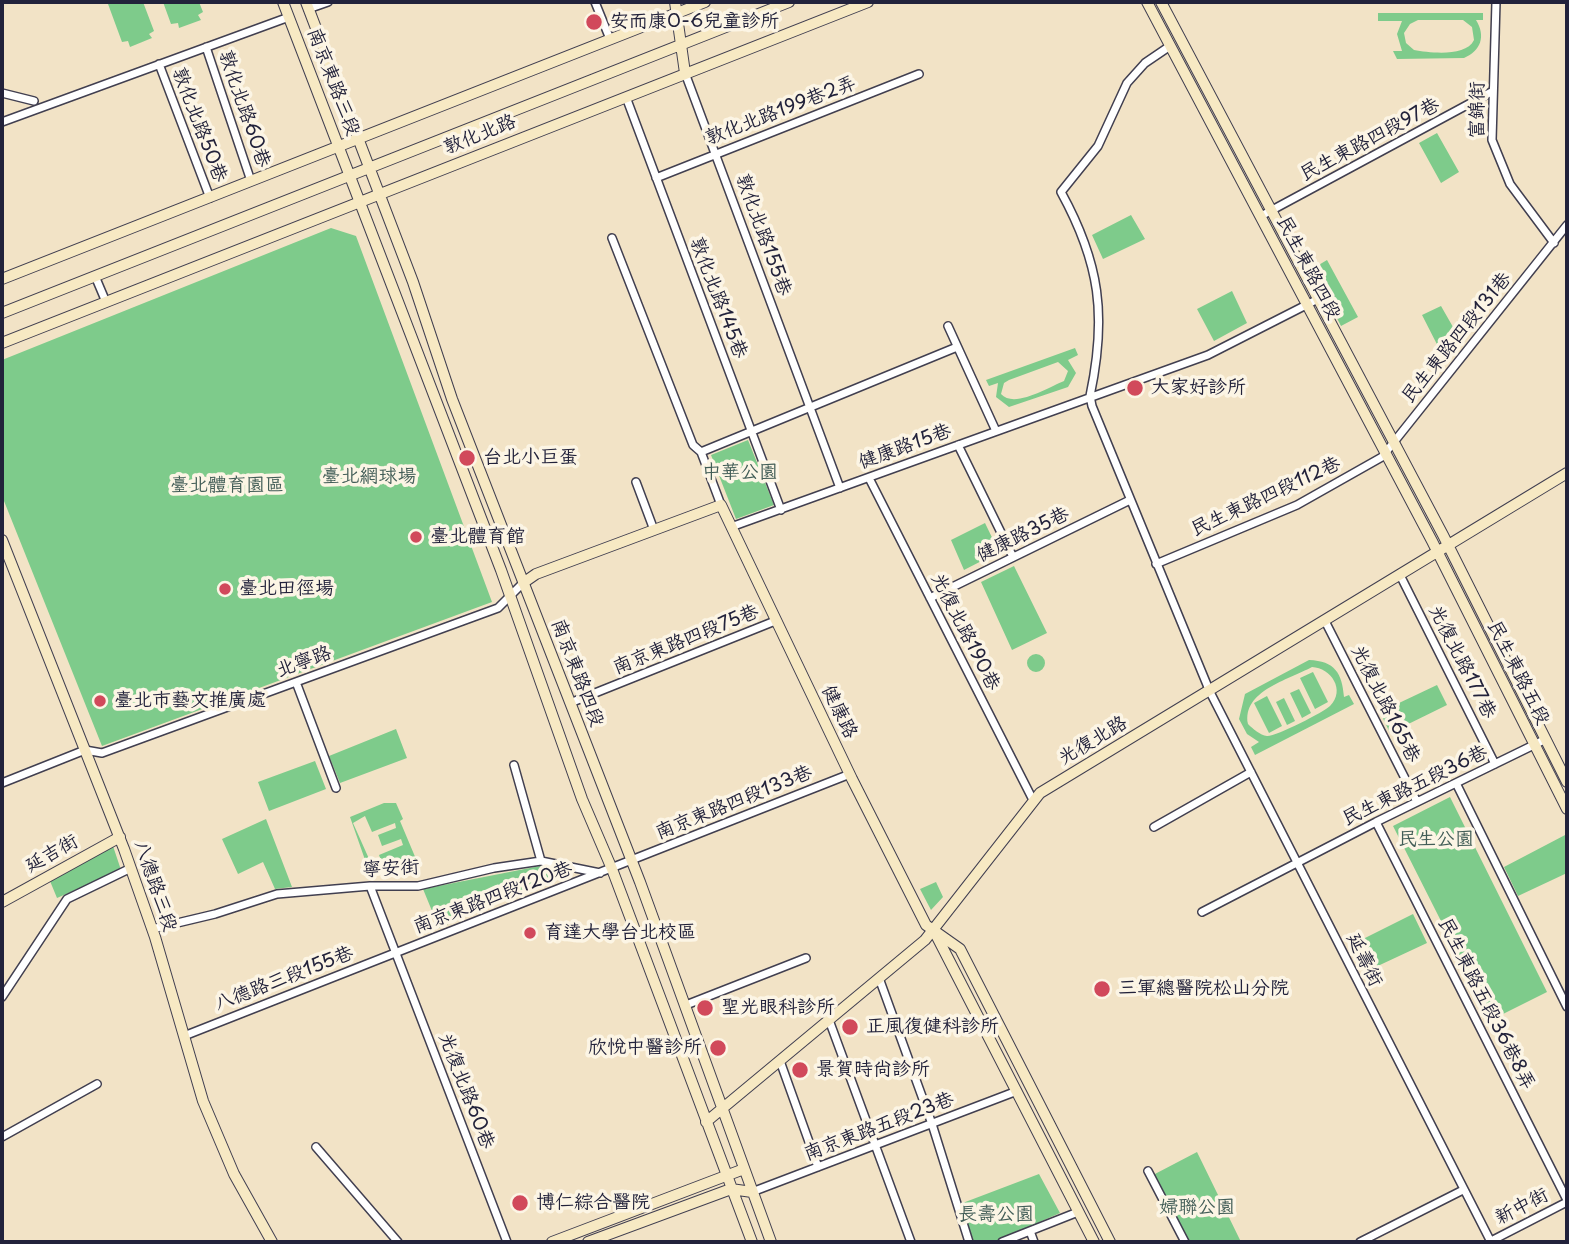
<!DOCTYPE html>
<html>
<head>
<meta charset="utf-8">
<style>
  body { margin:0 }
  #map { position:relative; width:1569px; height:1244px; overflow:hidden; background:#f2e3c6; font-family:"Playpen Sans",sans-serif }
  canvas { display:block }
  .frame { position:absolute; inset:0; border:4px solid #22223b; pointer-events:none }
</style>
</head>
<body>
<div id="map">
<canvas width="1569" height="1244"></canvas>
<div class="frame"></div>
</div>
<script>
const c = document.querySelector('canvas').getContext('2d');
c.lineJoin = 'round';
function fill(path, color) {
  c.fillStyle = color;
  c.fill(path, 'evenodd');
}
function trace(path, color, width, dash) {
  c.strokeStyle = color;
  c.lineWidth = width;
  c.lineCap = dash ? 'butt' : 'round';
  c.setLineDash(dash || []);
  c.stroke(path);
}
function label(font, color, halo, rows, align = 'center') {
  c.font = font + ' "Playpen Sans","LXGW WenKai TC",sans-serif';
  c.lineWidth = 7;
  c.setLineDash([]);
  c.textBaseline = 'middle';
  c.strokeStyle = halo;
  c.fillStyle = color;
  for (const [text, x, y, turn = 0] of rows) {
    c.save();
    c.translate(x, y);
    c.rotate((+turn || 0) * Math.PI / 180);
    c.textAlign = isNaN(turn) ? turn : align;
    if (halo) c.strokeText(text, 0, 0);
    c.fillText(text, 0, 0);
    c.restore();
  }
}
const green = new Path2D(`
  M110 2H143L154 31 149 34 152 38 130 47 128 41 122 42 108 4Z
  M163 2H199L203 12 198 15 201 20 179 28 178 23 171 24Z
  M1378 13H1483V20H1476C1486 36 1481 51 1464 58L1397 59 1393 51H1402L1397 34 1402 21H1378ZM1418 20H1463L1472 27 1474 40C1466 57 1431 53 1414 50L1406 43 1404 33 1410 24Z
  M1437 133 1459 172 1441 183 1419 143Z
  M1131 215 1145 239 1103 259 1092 235Z
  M331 228 356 236 492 602 102 746 2 496V360Z
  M1327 260 1358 317 1341 326 1312 269Z
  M1232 291 1247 323 1214 341 1197 309Z
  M1441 306 1461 341 1446 362 1422 315Z
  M1075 348 1078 355 1068 360 1076 373 1068 387 1009 407 996 397 998 383 989 386 986 380ZM1058 362 1068 371 1064 381C1049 387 1014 409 1001 394L1004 383 1009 380Z
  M748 440 774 505 736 519 711 455Z
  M985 523 999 552 964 570 951 540Z
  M1014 566 1047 633 1012 650 981 582Z
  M1027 663a9 9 0 1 1 18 0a9 9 0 1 1-18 0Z
  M1309 660C1335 661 1342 673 1344 697L1349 695 1354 704 1255 755 1251 747 1259 742 1247 734 1239 719 1245 694ZM1312 667C1331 668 1346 690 1330 706 1324 712 1275 737 1267 736 1260 735 1253 729 1248 724 1242 691 1288 680 1312 667Z
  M1313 672 1328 702 1315 709 1300 678Z
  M1437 685 1447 705 1390 733 1380 712Z
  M1299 689 1311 713 1302 718 1290 693Z
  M1267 696 1282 726 1269 733 1254 703Z
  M1284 698 1295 721 1287 725 1276 702Z
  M396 729 407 758 340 783 329 756Z
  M315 761 326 789 269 811 258 782Z
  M1450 797 1547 992 1491 1020 1393 826Z
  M384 803H396L403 819 400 821 416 859 376 875 370 874 350 817ZM365 816 372 832 395 823 396 828 378 835 382 846 401 839 403 845 379 855 383 866 374 870 353 823Z
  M266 819 292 887 275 889 263 862 238 874 222 839Z
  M1567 834V873L1518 896 1504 867Z
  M113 846 121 870 57 898 50 881Z
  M540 866 566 870V873L439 928 423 889Z
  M936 882 943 897 931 910 920 889Z
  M1413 914 1427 943 1367 971 1353 944Z
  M1197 1152 1241 1242H1187L1153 1175Z
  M1039 1174 1060 1213 994 1242H974L960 1204Z`);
const street = new Path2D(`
  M595 2 610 39
  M1496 2 1492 140 1510 184 1554 243
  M308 9 328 2
  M1170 46 1145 63 1127 83 1098 146 1061 192C1100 263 1107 316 1090 396L1092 406 1210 692 1491 1242
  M206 47 251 181
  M159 64 210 198
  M685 73 840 488
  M2 93 34 101
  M626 97 781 510
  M2 122 289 17
  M656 178 919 74
  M1261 216 1493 91
  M612 238 693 445 701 452 721 505
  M95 276 106 302
  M948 326 996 431
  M958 445 1013 557
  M701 452 957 347
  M869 478 1033 800
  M636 482 654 530
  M731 527 1208 355 1318 299
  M1156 564 1297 505 1382 457 1567 225
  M1400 575 1495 764
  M930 598 1130 500
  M1325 621 1417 802
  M296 682 336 788
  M570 703 775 621
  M514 765 541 861
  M2 783 85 750 102 753 498 608 523 583
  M1456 783 1567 1007
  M1376 822 1567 1200
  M1154 827 1251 772
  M370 886 507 1242
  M1202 912 1376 822 1546 739
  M152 929 215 914 277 894 370 886H418L494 868 541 861 600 873
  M879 978 932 1124 969 1242
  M2 997 67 899 131 868
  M686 1005 806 958
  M829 1020 911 1242
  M184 1036 850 774
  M780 1061 818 1167
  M2 1137 97 1084
  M316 1147 398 1242
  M1148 1171 1185 1242
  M752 1192 1017 1091
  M1030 1231 1034 1242
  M1491 1241 1567 1202
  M1002 1242 1078 1212
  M1360 1242 1463 1190`);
const secondary = new Path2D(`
  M283 2 501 570 582 799 612 869 752 1242
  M306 2 413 282 452 399 640 882 771 1242
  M675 2 685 73
  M1147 2 1432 541 1567 809
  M1161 2 1443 535 1567 782
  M2 279 705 2
  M2 313 789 2
  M2 343 868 2
  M2 540 124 849 155 937 203 1101 234 1174 272 1242
  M523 583 536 574 721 505 852 779 926 925 960 949 1110 1242
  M2 902 120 837
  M934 931 1094 1242
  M706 1122 925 940 1040 793 1567 473
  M552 1242 744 1169
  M588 1242 731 1189 752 1192`);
const markers = [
  [594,22,9,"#d1495b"],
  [1135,388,9,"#d1495b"],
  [467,458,9,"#d1495b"],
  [416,537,7,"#d1495b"],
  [225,589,7,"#d1495b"],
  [100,701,7,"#d1495b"],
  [530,933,7,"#d1495b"],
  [1102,989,9,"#d1495b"],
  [705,1008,9,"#d1495b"],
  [850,1027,9,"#d1495b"],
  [718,1048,9,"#d1495b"],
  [800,1070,9,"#d1495b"],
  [520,1203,9,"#d1495b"]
];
const poiNames = [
  ["安而康0-6兒童診所",610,22],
  ["大家好診所",1151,388],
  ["台北小巨蛋",483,458],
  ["臺北體育館",430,537],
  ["臺北田徑場",239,589],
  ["臺北市藝文推廣處",114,701],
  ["育達大學台北校區",544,933],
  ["三軍總醫院松山分院",1118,989],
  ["聖光眼科診所",721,1008],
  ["正風復健科診所",866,1027],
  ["欣悅中醫診所",702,1048,"right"],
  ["景賀時尚診所",816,1070],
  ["博仁綜合醫院",536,1203]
];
const streetNames = [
  ["南京東路三段",333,82,69],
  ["敦化北路60巷",244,109,71],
  ["富錦街",1478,110,-90],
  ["敦化北路199巷2弄",781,111,-21],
  ["敦化北路50巷",199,125,69],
  ["敦化北路",480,135,-22],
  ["民生東路四段97巷",1370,140,-28],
  ["敦化北路155巷",763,235,70],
  ["民生東路四段",1308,268,62],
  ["敦化北路145巷",718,298,69],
  ["民生東路四段131巷",1457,338,-51],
  ["健康路15巷",905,447,-20],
  ["民生東路四段112巷",1266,497,-25],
  ["健康路35巷",1023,535,-26],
  ["光復北路190巷",965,632,63],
  ["南京東路四段75巷",686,640,-22],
  ["北寧路",304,662,-20],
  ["光復北路177巷",1462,662,63],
  ["南京東路四段",577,673,69],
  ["民生東路五段",1518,673,63],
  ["光復北路165巷",1385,704,63],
  ["健康路",839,712,64],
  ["光復北路",1093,741,-31],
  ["民生東路五段36巷",1415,786,-26],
  ["南京東路四段133巷",734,803,-22],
  ["延吉街",52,854,-29],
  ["寧安街",391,869,-3],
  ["八德路三段",155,886,71],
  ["南京東路四段120巷",493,898,-21],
  ["延壽街",1364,960,64],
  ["八德路三段155巷",284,979,-21],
  ["民生東路五段36巷8弄",1486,1004,63],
  ["光復北路60巷",466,1091,69],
  ["南京東路五段23巷",879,1127,-21],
  ["新中街",1522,1207,-27]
];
const parkNames = [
  ["中華公園",740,473],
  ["臺北網球場",369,477],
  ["臺北體育園區",227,486],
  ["民生公園",1436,840],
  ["婦聯公園",1197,1208],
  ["長壽公園",996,1215]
];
fill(green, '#7ecb8b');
trace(street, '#413f50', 10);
trace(secondary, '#413f50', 12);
trace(street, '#fff', 7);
trace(secondary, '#f7e9c3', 10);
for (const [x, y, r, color] of markers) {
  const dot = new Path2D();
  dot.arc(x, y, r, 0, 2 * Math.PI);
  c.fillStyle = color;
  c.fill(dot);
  trace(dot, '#fcf5e5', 2.5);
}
label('19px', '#22223b', '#fcf5e5', poiNames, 'left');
label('19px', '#22223b', '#fcf5e5', streetNames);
label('19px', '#425d57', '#fcf5e5', parkNames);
</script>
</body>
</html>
